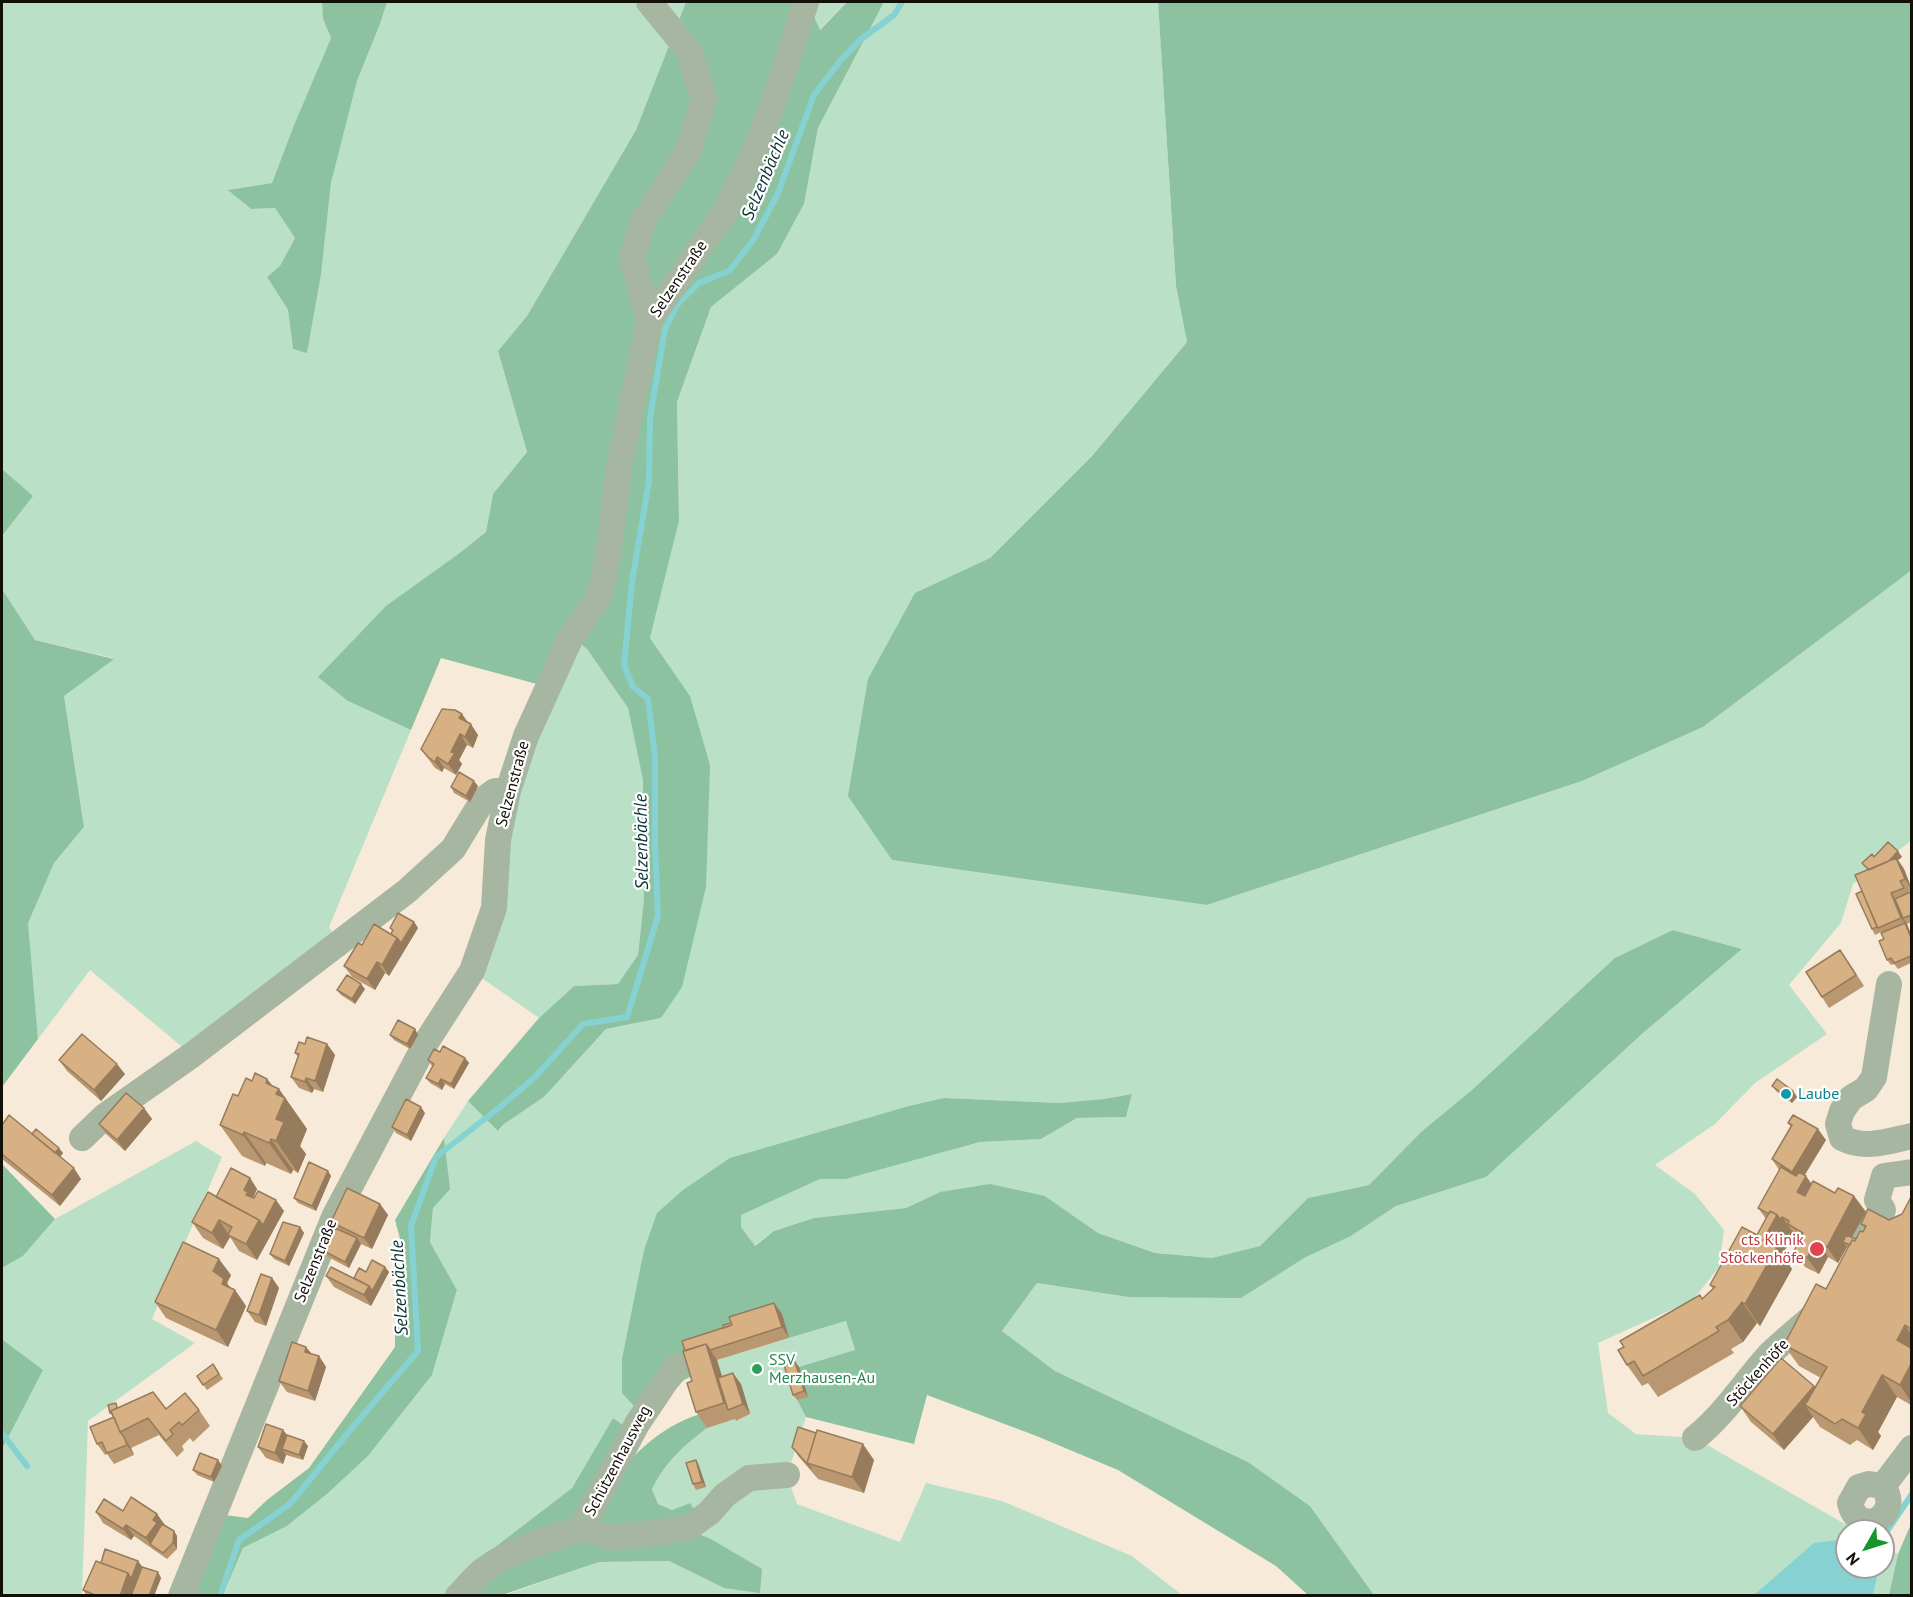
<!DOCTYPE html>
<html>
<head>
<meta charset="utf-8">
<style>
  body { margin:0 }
  #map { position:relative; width:1913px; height:1597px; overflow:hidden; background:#f8ead9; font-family:"PT Sans",sans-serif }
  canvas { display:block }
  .frame { position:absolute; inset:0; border:3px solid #130f09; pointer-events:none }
  .north { position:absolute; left:1835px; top:1519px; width:60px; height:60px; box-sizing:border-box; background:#fff; border:2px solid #a19f9d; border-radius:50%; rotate:231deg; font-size:16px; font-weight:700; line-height:24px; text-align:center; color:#130f09 }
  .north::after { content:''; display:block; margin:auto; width:21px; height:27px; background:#13972b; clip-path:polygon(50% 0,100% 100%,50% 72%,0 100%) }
</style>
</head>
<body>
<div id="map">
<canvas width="1913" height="1597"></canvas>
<div class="frame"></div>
<div class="north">N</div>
</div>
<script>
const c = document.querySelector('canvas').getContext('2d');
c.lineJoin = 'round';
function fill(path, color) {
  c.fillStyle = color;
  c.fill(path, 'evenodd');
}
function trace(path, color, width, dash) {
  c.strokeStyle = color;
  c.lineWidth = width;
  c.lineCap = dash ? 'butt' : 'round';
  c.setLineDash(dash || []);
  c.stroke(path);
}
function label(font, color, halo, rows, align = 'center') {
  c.font = font + ' "PT Sans",sans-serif';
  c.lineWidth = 4.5;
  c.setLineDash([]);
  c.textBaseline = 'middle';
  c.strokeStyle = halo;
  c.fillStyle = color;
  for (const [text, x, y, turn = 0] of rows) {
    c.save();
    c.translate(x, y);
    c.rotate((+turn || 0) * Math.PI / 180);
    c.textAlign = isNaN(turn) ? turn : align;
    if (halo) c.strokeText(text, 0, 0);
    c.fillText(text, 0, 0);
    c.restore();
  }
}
const green = new Path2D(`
  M2 2H322L323 19 331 38 294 125 272 183 229 190 251 209 275 208 295 238 280 267 267 277 288 310 293 349 307 352 321 275 331 183 357 81 380 24 387 2H686L636 130 527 316 498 351 527 452 493 494 486 532 457 555 348 701 411 730 329 927 339 942 192 1055 90 970 38 1039 27 923 54 863 84 827 64 696 113 658 35 640 2 589V536L32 496 2 469Z
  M807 2H847L819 30Z
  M884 2H1158L1176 286 1187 342 1092 456 990 558 915 594 892 860 1207 905 1582 781 1703 727 1908 573 1911 568V841L1853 884 1841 923 1789 985 1827 1034 1755 1083 1715 1124 1655 1165 1695 1194 1724 1230 1719 1267 1693 1300 1598 1343 1608 1413 1636 1434 1695 1438 1857 1531H1847V1567H1883V1545L1898 1554 1889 1595H1374L1310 1506 1248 1462 1055 1371 1002 1331 1037 1283 1128 1297 1304 1258 1351 1236 1396 1206 1486 1177 1643 1033 1742 949 1673 930 1421 1132 1369 1185 1308 1198 1260 1246 1212 1258 1155 1253 1098 1233 1045 1196 940 1192 906 1208 814 1218 774 1231 754 1246 741 1227 740 1215 820 1179H846L980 1142 1041 1139 1077 1118 1126 1117 1132 1094 1104 1099 1059 1103 944 1098 644 1250 636 1296 642 1415 633 1432 613 1418 572 1488 469 1567 445 1595 223 1596 243 1548 287 1526 327 1494 368 1456 432 1375 457 1290 430 1242 433 1208 449 1189 444 1138 468 1101 499 1131 504 1124 544 1097 606 1029 661 1018 690 696 650 638 679 521 677 402 711 307 777 254 804 204 818 128Z
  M571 637 587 649 628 708 643 779 644 899 638 955 619 984 574 986 539 1018 472 971 498 840Z
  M196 1141 222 1157 152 1319 195 1343 88 1421 82 1595H2V1449L42 1370 3 1340 2 1268 23 1256 55 1219Z
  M846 1321 855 1350 797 1400 806 1417 787 1475 797 1504 900 1542 926 1483 1002 1501 1132 1556 1182 1595 502 1596 599 1562 669 1561 724 1588 761 1569 711 1539 688 1528 690 1503 672 1510 658 1504 652 1489C663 1466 685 1438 709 1427 717 1423 727 1421 736 1419L737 1421 750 1414 726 1389 717 1360Z`);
const forest = new Path2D(`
  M322 2H387L380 24 357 81 331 183 321 275 307 353 293 349 288 310 267 277 280 266 295 238 275 208 251 209 228 190 272 183 294 125 331 38 323 19Z
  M686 2H807L820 30 847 2H884L818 128 804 204 777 254 711 307 677 402 679 521 650 638 690 696 710 765 706 887 682 987 661 1018 606 1029 544 1097 504 1124 498 1131 468 1101 539 1018 574 986 618 984 638 955 644 899 643 780 628 708 587 649 572 637 548 687 441 658 411 730 348 701 318 677 386 606 457 555 486 532 493 494 527 452 498 351 527 316 636 130Z
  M1158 2H1911L1912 568 1908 573 1703 727 1582 781 1207 905 892 860 848 796 868 679 915 593 990 558 1092 456 1187 342 1176 286Z
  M2 469 33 496 2 536Z
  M2 589 35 640 114 659 64 696 84 827 54 863 28 923 38 1039 2 1087Z
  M1673 930 1742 949 1643 1033 1486 1177 1396 1206 1351 1236 1304 1258 1241 1298 1128 1297 1037 1283 1002 1331 1055 1371 1248 1462 1310 1506 1374 1595H1308L1276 1566 1118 1470 1034 1435 927 1395 914 1444 806 1417 797 1400 799 1367 855 1350 846 1321 789 1338 781 1314 696 1374 684 1380 660 1406 642 1415 622 1393V1359L644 1250 657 1213 683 1190 730 1158 909 1106 944 1098 1059 1103 1104 1099 1132 1094 1126 1117 1077 1118 1041 1139 980 1142 846 1179H820L741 1215V1227L755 1246 774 1231 814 1218 906 1208 940 1192 990 1184 1045 1196 1098 1233 1155 1253 1212 1258 1260 1246 1308 1198 1369 1185 1421 1132 1472 1090 1615 958Z
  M444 1138 450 1189 433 1208 430 1242 457 1290 432 1375 368 1456 327 1494 287 1526 243 1548 223 1595 190 1596 225 1515 248 1518 267 1500 309 1468 395 1347V1329L406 1261 395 1220Z
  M2 1164 55 1219 23 1256 2 1268Z
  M2 1337 3 1340 43 1370 2 1449Z
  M703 1413 707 1428C683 1446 666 1461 652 1489L658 1504 672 1510 690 1503 700 1519 688 1529 711 1539 762 1569 760 1593 724 1588 669 1561 599 1562 502 1595 445 1596 469 1567 572 1488 613 1418 633 1432 626 1465C648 1440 671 1423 703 1413Z
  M1911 1524V1595H1889L1898 1554Z`);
const water = new Path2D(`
  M1847 1539V1567H1879L1873 1595H1754L1814 1543Z`);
const stream = new Path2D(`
  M2 1433 27 1466
  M1883 1537 1912 1494
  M220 1596 239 1540 290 1504 351 1429 418 1351 411 1226 436 1157 500 1107 535 1077 583 1024 627 1017 658 916 655 844V756L648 699 633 687 624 665 632 582 649 481 650 418 665 329 677 305 699 283 729 271 754 239 778 193 814 95 840 61 860 40 894 15 902 2`);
const minor = new Path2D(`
  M649 2 689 51 704 99 688 152 643 221 632 258 649 322
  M1889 984 1874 1077 1866 1089 1851 1098 1842 1111 1838 1124 1842 1138C1865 1150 1888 1141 1912 1136
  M82 1138 105 1116 192 1055 407 891 453 849 483 800 495 791H508
  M1861 1244 1874 1221 1883 1210 1877 1200 1884 1176 1912 1172
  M1695 1438C1725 1414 1744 1383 1769 1355 1782 1342 1797 1330 1811 1318
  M1869 1484 1883 1486C1904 1517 1858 1539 1850 1503L1859 1487Z
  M1883 1486 1912 1448
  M581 1529 614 1538 688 1528 709 1513 725 1495 749 1478 787 1475
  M181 1596 334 1217 427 1041 472 971 494 908 498 840 508 791 526 736 571 637 599 597 608 555 619 467 649 322 728 207 759 142 781 80 806 2
  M458 1596C467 1587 475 1576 485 1569 513 1548 549 1539 581 1529L637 1424 676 1366`);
const wall = new Path2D(`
  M462 714 478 735 473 748 467 745 459 760 462 764 456 775 444 768 442 772 435 768 421 749Z
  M478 786 470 802 454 793 451 787Z
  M1874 857H1902L1898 860 1904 869 1911 886V890L1908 892V893L1911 894V922L1907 924 1911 934V963L1898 969 1894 964 1891 965 1887 960 1884 939 1881 932 1875 935 1872 929 1862 891 1868 870 1862 863Z
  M414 922 418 928 389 976 385 973 375 990 352 977 344 966 362 945 391 934 392 931 390 928Z
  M1848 961 1864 986 1829 1008 1822 997Z
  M365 989 355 1004 341 995 337 990Z
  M415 1029 418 1035 410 1049 394 1040 390 1035Z
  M305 1044H327L335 1055 323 1092 314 1089 312 1093 299 1088 291 1077 298 1057 295 1053Z
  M440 1052 465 1058 469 1063 454 1089 445 1084 442 1090 430 1083 426 1078 432 1066 428 1060Z
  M59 1060 125 1074 101 1101 67 1071Z
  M267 1079 273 1086 279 1089 307 1129 300 1146 306 1154 298 1173 293 1170 291 1174 266 1163 265 1166 242 1156 220 1125 238 1096 252 1081Z
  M1772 1086 1793 1091 1797 1097 1792 1103 1776 1091Z
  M144 1108 152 1119 125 1151 106 1134 99 1124Z
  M425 1113 411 1141 396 1133 392 1127Z
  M1788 1123 1826 1140 1804 1175 1812 1184 1835 1193 1854 1196 1866 1212 1852 1237 1856 1239 1863 1232 1865 1229 1861 1224 1889 1220 1902 1214 1911 1197V1405L1897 1397 1878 1432 1881 1436 1873 1450 1857 1440 1850 1445 1820 1427 1813 1417 1784 1450 1751 1422 1740 1406 1814 1386 1815 1388 1821 1378 1799 1366 1784 1345 1826 1289 1848 1248 1847 1247 1838 1263 1828 1257 1819 1274 1805 1267 1794 1251 1799 1240 1794 1234 1782 1255 1792 1269 1760 1326 1757 1323 1743 1342 1731 1349 1734 1353 1658 1397 1648 1383 1642 1386 1627 1365 1713 1289 1710 1285 1757 1235 1766 1219 1758 1208 1779 1170 1772 1159 1791 1127Z
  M2 1125 32 1134 63 1153 60 1157 81 1179 60 1206 2 1159Z
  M328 1171 331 1176 316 1211 298 1203 294 1198Z
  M250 1178 257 1189 253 1198 284 1211 257 1260 239 1251 230 1237 223 1249 203 1238 192 1222 216 1197Z
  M380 1204 388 1215 372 1249 361 1244 349 1268 328 1257 324 1251 335 1228 331 1222Z
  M300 1227 304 1233 289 1266 274 1259 270 1254Z
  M385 1267 389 1272 371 1306 334 1287 326 1276 354 1278 366 1272Z
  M231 1275 227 1283 229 1287 235 1290 246 1306 228 1347 166 1318 155 1302Z
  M272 1278 279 1288 266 1326 255 1322 247 1311Z
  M774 1303 782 1314 789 1338 717 1360 722 1377 741 1384 750 1414 736 1421 735 1419 707 1428 696 1412 692 1381 683 1351 731 1323Z
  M306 1347 312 1354 319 1356 326 1367 315 1401 287 1392 279 1381Z
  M795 1362 799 1367 808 1397 797 1400 793 1395Z
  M213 1364 223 1379 207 1390 197 1376Z
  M119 1408 199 1410 210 1426 193 1442 190 1438 182 1446 184 1450 177 1457 159 1435 131 1448 134 1455 114 1464 107 1454 105 1455 97 1444 113 1417 110 1413Z
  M283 1430 287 1435 308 1446 303 1460 286 1455 283 1464 266 1458 258 1447Z
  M792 1447 874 1460 864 1493 818 1479 799 1457Z
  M218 1460 222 1466 214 1482 197 1475 193 1470Z
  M696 1460 699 1466 706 1487 696 1490 693 1484Z
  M123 1511 157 1514 164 1525 174 1531 177 1536V1549L167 1559 134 1536 131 1540 103 1523 96 1512Z
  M138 1561 142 1567 158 1572 161 1578 154 1596H87L83 1590 101 1563Z`);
const shadedWall = new Path2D(`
  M462 714 469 725 459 718Z
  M471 724 478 735 473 748 465 737Z
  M460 734 467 745 459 760 462 764 456 775 448 764 451 752Z
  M437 757 444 768 442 772 435 762Z
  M474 781 478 786 470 802 466 796Z
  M1898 851 1902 857 1898 860 1904 869 1911 888 1905 879 1884 867Z
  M1891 893 1899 904 1903 918 1907 924 1911 934V938L1905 923 1901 918Z
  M414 922 418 928 389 976 382 965 397 938Z
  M377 962 385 973 375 990 367 979Z
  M361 984 365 989 355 1004 352 999Z
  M415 1029 418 1035 410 1049 407 1044Z
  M327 1044 335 1055 323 1092 315 1081Z
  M465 1058 469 1063 454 1089 451 1084Z
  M117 1064 125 1074 101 1101 94 1090Z
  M306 1078 314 1089 312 1093 305 1082Z
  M267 1079 277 1092 279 1089 307 1129 300 1146 306 1154 298 1173 276 1141V1119L266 1083Z
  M441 1079 445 1084 442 1090 438 1084Z
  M1793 1091 1797 1097 1792 1103 1788 1098Z
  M421 1107 425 1113 411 1141 407 1135Z
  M144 1108 152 1119 125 1151 117 1140Z
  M1818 1129 1826 1140 1800 1183 1792 1172Z
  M244 1132 266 1163 265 1166 243 1135Z
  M271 1139 293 1170 291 1174 269 1143Z
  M59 1148 63 1153 58 1160 54 1154Z
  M74 1168 81 1179 60 1206 52 1195Z
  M328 1171 331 1176 316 1211 312 1206Z
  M1806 1176 1817 1192 1809 1208 1797 1192Z
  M250 1178 257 1189 253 1198 246 1195 244 1190Z
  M1854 1196 1866 1212 1848 1244 1843 1242 1847 1247 1838 1263 1827 1247Z
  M276 1200 284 1211 257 1260 246 1244 259 1220Z
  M380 1204 388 1215 372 1249 364 1238Z
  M1777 1215 1782 1217 1794 1234 1782 1255 1792 1269 1760 1326 1745 1304 1763 1240Z
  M219 1220 229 1235H228L230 1237 223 1249 212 1233Z
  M300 1227 304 1233 289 1266 285 1261Z
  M357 1238 361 1244 349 1268 345 1262Z
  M1817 1241 1828 1257 1819 1274 1807 1258Z
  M219 1259 231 1275 227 1283 234 1293 235 1290 246 1306 228 1347 216 1330 213 1271Z
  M385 1267 389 1272 371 1306 364 1295 369 1286Z
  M272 1278 279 1288 266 1326 259 1315Z
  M1742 1302 1757 1323 1743 1342 1728 1320Z
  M774 1303 782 1314 789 1338 782 1327Z
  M1905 1325 1911 1335V1361L1897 1340Z
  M706 1344 717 1360 732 1408 729 1410 724 1403Z
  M306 1347 314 1358 305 1352Z
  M319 1356 326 1367 315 1401 308 1391Z
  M795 1362 799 1367 808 1397 804 1391Z
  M1911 1364V1402L1900 1385Z
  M733 1373 741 1384 750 1414 743 1404Z
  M1882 1375 1897 1397 1878 1432 1881 1436 1873 1450 1858 1428 1862 1412Z
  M1814 1386 1825 1402 1805 1405 1813 1417 1784 1450 1773 1434Z
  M283 1430 291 1440 282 1449 286 1455 283 1464 275 1453Z
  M124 1437 131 1448 134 1455 127 1445Z
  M304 1441 308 1446 303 1460 299 1455Z
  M863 1444 874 1460 864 1493 852 1477Z
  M218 1460 222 1466 214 1482 211 1477Z
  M696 1460 699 1466 706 1487 702 1482Z
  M157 1514 165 1525 150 1544 146 1538 153 1520Z
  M126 1525 134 1536 131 1540 123 1529Z
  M174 1531 177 1536V1549L173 1543Z
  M138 1561 146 1572 137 1596H120L128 1573Z
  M158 1572 161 1578 154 1596H149Z`);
const building = new Path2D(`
  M442 709 455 710 462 714 459 718 471 724 465 737 460 734 451 752 455 753 448 764 437 757 435 762 428 757 421 749Z
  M459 772 474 781 466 796 451 787Z
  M1888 842 1898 851 1889 861 1869 870 1862 863 1872 854 1874 857Z
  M1896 858 1905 879 1900 881 1904 888 1891 893 1901 918 1878 928 1855 875Z
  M1862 891 1877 927 1872 929 1856 894Z
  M1910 892 1911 895V915L1903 918 1895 899Z
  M398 913 414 922 401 943 397 938 391 934 393 930 390 928Z
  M1905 923 1911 938V956L1894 963 1891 958 1887 960 1879 941 1884 939 1881 933Z
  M374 924 397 938 382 965 377 962 367 979 344 966 358 943 362 945Z
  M1840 950 1856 975 1822 997 1806 972Z
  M347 975 361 984 352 999 337 990Z
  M398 1020 415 1029 407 1044 390 1035Z
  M82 1034 117 1064 94 1090 59 1060Z
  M307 1037 327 1044 315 1081 306 1078 305 1082 291 1077 299 1054 295 1053 299 1042 305 1044Z
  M443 1046 465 1058 451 1084 441 1079 438 1084 426 1078 434 1064 428 1060 434 1049 440 1052Z
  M255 1073 267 1079 266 1083 279 1089 276 1094 285 1098 276 1119 284 1122 276 1141 271 1139 269 1143 244 1132 243 1135 220 1125 233 1094 238 1096 246 1078 252 1081Z
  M1777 1079 1793 1091 1788 1098 1772 1086Z
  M126 1093 144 1108 117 1140 99 1124Z
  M406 1099 421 1107 407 1135 392 1127Z
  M9 1115 74 1168 52 1195 2 1154V1125Z
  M1793 1115 1818 1129 1792 1172 1772 1159 1792 1125 1788 1123Z
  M36 1129 59 1148 55 1153 32 1134Z
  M309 1162 328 1171 312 1206 294 1198Z
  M1781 1167 1796 1176 1799 1172 1806 1176 1797 1192 1805 1196 1813 1181 1835 1193 1838 1188 1854 1196 1827 1247 1817 1241 1807 1258 1794 1251 1803 1233 1788 1224 1789 1221 1782 1217 1781 1220 1777 1215 1770 1211 1769 1214 1758 1208Z
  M231 1168 250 1178 244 1190 248 1192 246 1195 254 1198 258 1191 276 1200 263 1225 259 1220 216 1197Z
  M347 1188 380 1204 364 1238 331 1222Z
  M208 1192 259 1220 246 1244 228 1235 232 1227 219 1220 212 1233 192 1222Z
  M1911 1197V1329L1905 1325 1897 1340 1911 1348V1364L1900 1385 1882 1375 1862 1412 1866 1414 1858 1428 1842 1419 1835 1424 1805 1405 1827 1367 1784 1345 1816 1284 1826 1289 1852 1240 1855 1241 1860 1231 1863 1232 1866 1226 1861 1224 1868 1209 1889 1220 1902 1214Z
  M1770 1211 1777 1215 1763 1240 1777 1247 1745 1304 1742 1302 1728 1320 1716 1327 1719 1331 1643 1376 1634 1361 1627 1365 1618 1350 1624 1347 1620 1341 1700 1295 1702 1299 1715 1287 1710 1285 1742 1227 1757 1235Z
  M283 1222 300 1227 285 1261 270 1254Z
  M335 1228 357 1238 345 1262 324 1251Z
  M1846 1235 1856 1239 1855 1241 1852 1240 1850 1245 1843 1242Z
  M183 1242 219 1259 213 1271 224 1279 222 1284 235 1290 216 1330 155 1302Z
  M372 1260 385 1267 372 1291 369 1286 354 1278 359 1268 366 1272Z
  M331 1267 369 1286 364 1295 326 1276Z
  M261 1274 272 1278 259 1315 247 1311Z
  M774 1303 782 1327 710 1350 706 1344 685 1351 682 1341 732 1325 729 1317Z
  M731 1323 732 1325 724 1328 723 1325Z
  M292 1342 306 1347 305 1352 319 1356 308 1391 279 1381Z
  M706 1344 724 1403 696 1412 687 1383 692 1381 683 1351Z
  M1781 1358 1814 1386 1773 1434 1740 1406Z
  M795 1362 804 1391 793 1395 784 1365Z
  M213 1364 219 1374 203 1385 197 1376Z
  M733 1373 743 1404 728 1410 718 1378Z
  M153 1392 166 1409 185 1393 199 1410 182 1425 179 1422 170 1430 173 1434 166 1441 148 1418 120 1432 111 1411Z
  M116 1403 117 1408 111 1411 112 1413H110L108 1405Z
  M114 1417 120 1432 124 1437 127 1445 107 1453 102 1442 97 1444 90 1427Z
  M266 1424 283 1430 275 1453 258 1447Z
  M798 1427 816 1433 807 1463 811 1468 792 1447Z
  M817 1430 863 1444 852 1477 807 1463Z
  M287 1435 304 1441 299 1455 282 1449Z
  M200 1453 218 1460 211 1477 193 1470Z
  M696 1460 702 1482 693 1484 686 1463Z
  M131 1497 157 1514 153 1520 157 1523 146 1538 126 1525 123 1529 96 1512 104 1499 123 1511Z
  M162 1524 174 1531 173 1543 163 1553 150 1544Z
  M105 1549 138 1561 131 1579 128 1573 101 1563Z
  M96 1561 128 1573 120 1596H92L93 1594 83 1590Z
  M142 1567 158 1572 149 1596H131Z`);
const markers = [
  [1786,1094,6,"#0f9aa8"],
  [1817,1249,8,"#e0444e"],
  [757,1369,6,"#2e9e5b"]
];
const streetNames = [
  ["Selzenstraße",679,279,-56],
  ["Selzenstraße",513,784,-75],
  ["Selzenstraße",316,1261,-68],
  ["Stöckenhöfe",1758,1373,-48],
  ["Schützenhausweg",618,1461,-62]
];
const cultureNames = [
  ["Laube",1798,1094]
];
const healthNames = [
  ["cts Klinik",1804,1240],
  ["Stöckenhöfe",1804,1258]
];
const leisureNames = [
  ["SSV",769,1360],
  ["Merzhausen-Au",769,1378]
];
const waterNames = [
  ["Selzenbächle",766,175,-67],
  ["Selzenbächle",642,842,-91],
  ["Selzenbächle",400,1288,-93]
];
fill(green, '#bae0c7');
fill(forest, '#8cc2a0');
fill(water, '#86d2d2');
trace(stream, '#86d2d2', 6);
trace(minor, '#a7b6a0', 26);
fill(wall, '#b99871');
fill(shadedWall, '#967c5c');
fill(building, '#d7b183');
trace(building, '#967c5c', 1.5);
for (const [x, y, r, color] of markers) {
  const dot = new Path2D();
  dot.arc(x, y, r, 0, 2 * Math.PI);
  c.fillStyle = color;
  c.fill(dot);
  trace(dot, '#fff', 2);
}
label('16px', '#130f09', '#fff', streetNames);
label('16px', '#0d838f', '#fff', cultureNames, 'left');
label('16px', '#be3a42', '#fff', healthNames, 'right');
label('16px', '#27864d', '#fff', leisureNames, 'left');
label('italic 18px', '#0a3131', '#fff', waterNames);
</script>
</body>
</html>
